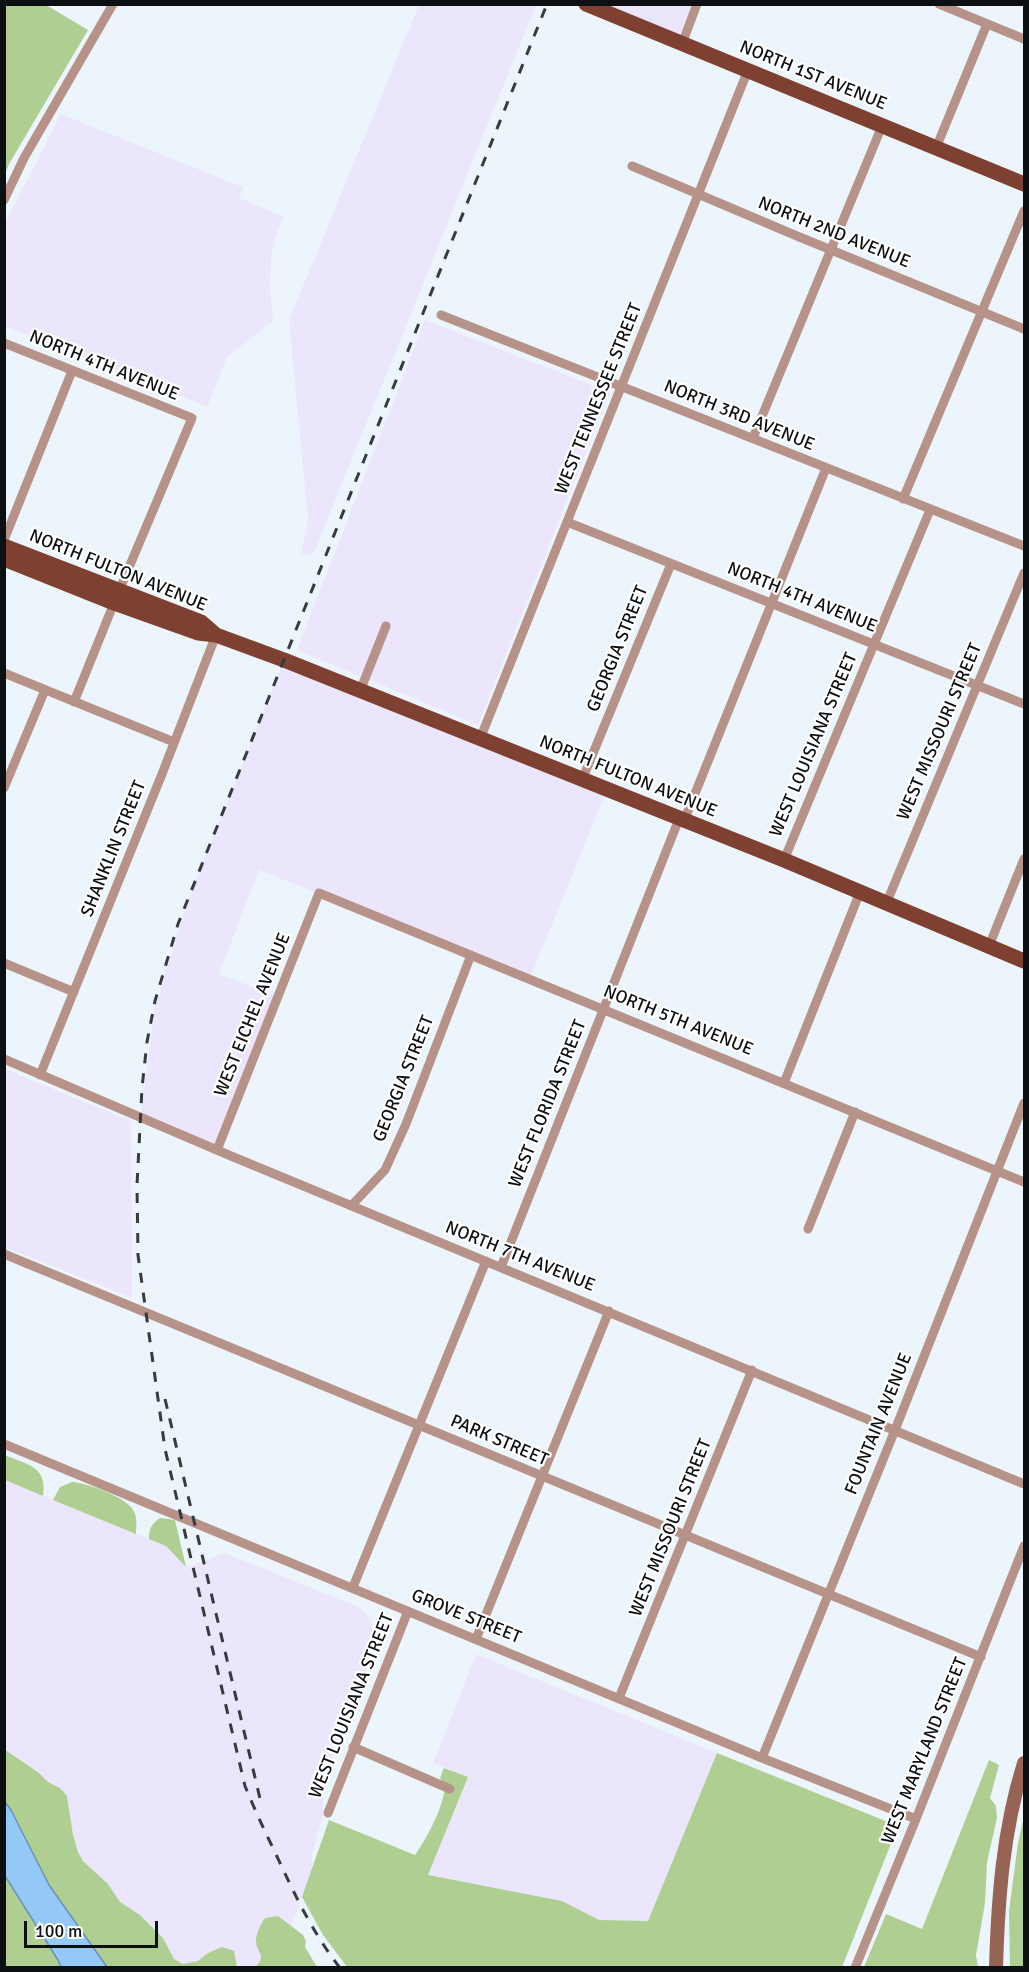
<!DOCTYPE html>
<html>
<head>
<meta charset="utf-8">
<style>
  body { margin:0 }
  #map { position:relative; width:1029px; height:1972px; overflow:hidden; background:#edf5fc; font-family:Signika,sans-serif }
  canvas { display:block }
  .frame { position:absolute; inset:0; border:6px solid #0d1012; pointer-events:none }
  .scale { position:absolute; left:24px; top:1921px; width:134px; height:27px; box-sizing:border-box; border:3px solid #0d1012; border-top:0; padding-left:8px; font-size:18px; line-height:21px; white-space:nowrap; color:#0d1012; -webkit-text-stroke:4px #fff; paint-order:stroke }
</style>
</head>
<body>
<div id="map">
<canvas width="1029" height="1972"></canvas>
<div class="frame"></div>
<div class="scale">100 m</div>
</div>
<script>
const c = document.querySelector('canvas').getContext('2d');
c.lineJoin = 'round';
function fill(path, color) {
  c.fillStyle = color;
  c.fill(path, 'evenodd');
}
function trace(path, color, width, dash) {
  c.strokeStyle = color;
  c.lineWidth = width;
  c.lineCap = dash ? 'butt' : 'round';
  c.setLineDash(dash || []);
  c.stroke(path);
}
function label(font, color, halo, rows, align = 'center') {
  c.font = font + ' Signika,sans-serif';
  c.lineWidth = 4.5;
  c.setLineDash([]);
  c.textBaseline = 'middle';
  c.strokeStyle = halo;
  c.fillStyle = color;
  for (const [text, x, y, turn = 0] of rows) {
    c.save();
    c.translate(x, y);
    c.rotate((+turn || 0) * Math.PI / 180);
    c.textAlign = isNaN(turn) ? turn : align;
    if (halo) c.strokeText(text, 0, 0);
    c.fillText(text, 0, 0);
    c.restore();
  }
}
const industrial = new Path2D(`
  M419 5H536L314 553 301 555 308 520 289 320Z
  M586 5H698L682 44Z
  M61 114 243 187 239 198 283 216 275 239 271 259 270 287 273 321 227 357 207 407 5 326V223Z
  M425 320 610 392 478 725 297 650Z
  M284 660 607 790 530 978 259 870 219 974 278 997 217 1150 141 1117 154 1011 187 903Z
  M5 1069 131 1121 132 1298 5 1247Z
  M5 1480 166 1546 186 1567 225 1553 358 1607 367 1615 374 1628V1642L371 1657 324 1777 323 1815 312 1853V1871L291 1926 277 1916 256 1942 262 1955 260 1963 255 1967H237L234 1951 208 1953 198 1961 183 1964 174 1959 163 1938 140 1915 120 1902 108 1884 84 1861 78 1852 73 1835 67 1796 60 1788 48 1782 39 1773 5 1749Z
  M476 1654 717 1753 648 1921 598 1920 562 1901 428 1875 468 1777 433 1763Z`);
const green = new Path2D(`
  M5 4 46 5 88 30 9 164 5 174Z
  M4 1455C26 1464 48 1466 43 1496L5 1480Z
  M72 1482C87 1483 126 1497 133 1510 138 1517 136 1526 136 1534L53 1500 60 1487Z
  M160 1518 175 1520 186 1567 166 1546 149 1539C149 1529 151 1524 160 1518Z
  M4 1749 39 1773 48 1782 60 1788 67 1796 73 1835 78 1852 83 1861 108 1884 120 1902 140 1915 163 1938 174 1959 183 1964 198 1961 208 1953 222 1947 234 1951 237 1967H107L49 1885 11 1810 5 1802Z
  M717 1753 898 1826 842 1967H347L323 1935 302 1897 329 1820 415 1855C427 1838 445 1805 445 1784L440 1778 444 1768 468 1777 428 1875 562 1901 599 1920 648 1921Z
  M989 1760 999 1765 990 1798 996 1806 997 1818 987 1862 985 1903 976 1955 978 1967H864L886 1914 922 1929Z
  M1024 1816V1967H1010L1009 1911 1018 1843Z
  M4 1876 58 1960 61 1967H5Z
  M278 1916 303 1935 306 1941 305 1947 317 1967H255C268 1956 256 1952 256 1941 256 1933 261 1924 265 1918Z`);
const water = new Path2D(`
  M5 1802 11 1810 49 1885 107 1967H61L58 1960 5 1876Z`);
const minor = new Path2D(`
  M939 4 1024 39
  M682 44 697 4
  M936 148 987 24
  M632 166 797 236 1024 329
  M4 200 24 158 113 4
  M441 315 1024 546
  M4 343 192 418 114 603 74 702
  M753 438 882 126
  M903 499 1024 211
  M567 522 1024 704
  M4 540 72 371
  M4 673 174 742
  M360 691 386 626
  M480 739 748 70
  M582 780 671 564
  M4 788 45 690
  M684 821 826 468
  M784 860 930 510
  M886 904 1024 573
  M989 946 1024 859
  M4 963 74 992
  M4 1059 231 1156 1024 1484
  M40 1075 162 774 216 635
  M784 1083 860 892
  M217 1150 319 893 1024 1182
  M351 1206 385 1170 406 1124 471 955
  M808 1229 855 1112
  M4 1254 981 1657
  M501 1267 679 819
  M4 1444 762 1758 916 1819
  M353 1587 486 1261
  M476 1639 609 1311
  M619 1698 752 1370
  M353 1747 450 1789
  M762 1758 895 1430 1024 1103
  M328 1813 408 1611
  M855 1968 916 1819 1024 1546`);
const secondary = new Path2D(`
  M996 1968C998 1898 1003 1830 1024 1763`);
const primary = new Path2D(`
  M586 4 1024 184
  M4 546 201 622 216 635
  M4 559 114 603 198 633 216 635 284 660 784 860 1024 961`);
const rail = new Path2D(`
  M165 1399 262 1807
  M340 1968C316 1937 298 1902 282 1867 269 1840 256 1813 245 1786L165 1449 138 1255 137 1185 142 1088 147 1042 155 1001 178 924 547 4`);
const streetNames = [
  ["NORTH 1ST AVENUE",813,76,22],
  ["NORTH 2ND AVENUE",834,233,22],
  ["NORTH 4TH AVENUE",104,366,22],
  ["WEST TENNESSEE STREET",599,399,-68],
  ["NORTH 3RD AVENUE",739,416,22],
  ["NORTH FULTON AVENUE",118,571,22],
  ["NORTH 4TH AVENUE",802,598,22],
  ["GEORGIA STREET",618,649,-68],
  ["WEST MISSOURI STREET",940,732,-67],
  ["WEST LOUISIANA STREET",814,745,-67],
  ["NORTH FULTON AVENUE",628,777,22],
  ["SHANKLIN STREET",114,849,-68],
  ["WEST EICHEL AVENUE",253,1015,-68],
  ["NORTH 5TH AVENUE",678,1021,22],
  ["GEORGIA STREET",404,1079,-68],
  ["WEST FLORIDA STREET",548,1104,-68],
  ["NORTH 7TH AVENUE",520,1257,22],
  ["FOUNTAIN AVENUE",879,1424,-68],
  ["PARK STREET",499,1441,23],
  ["WEST MISSOURI STREET",671,1528,-68],
  ["GROVE STREET",466,1617,22],
  ["WEST LOUISIANA STREET",352,1706,-68],
  ["WEST MARYLAND STREET",925,1751,-68]
];
fill(industrial, '#ebe6fc');
fill(green, '#aece92');
fill(water, '#94c8f6');
trace(water, '#6c91b2', 1.5);
trace(minor, '#b79288', 9);
trace(secondary, '#976354', 14);
trace(primary, '#7e4030', 15);
trace(rail, '#373b3e', 3, [10, 10]);
label('18px', '#0d1012', '#fff', streetNames);
</script>
</body>
</html>
